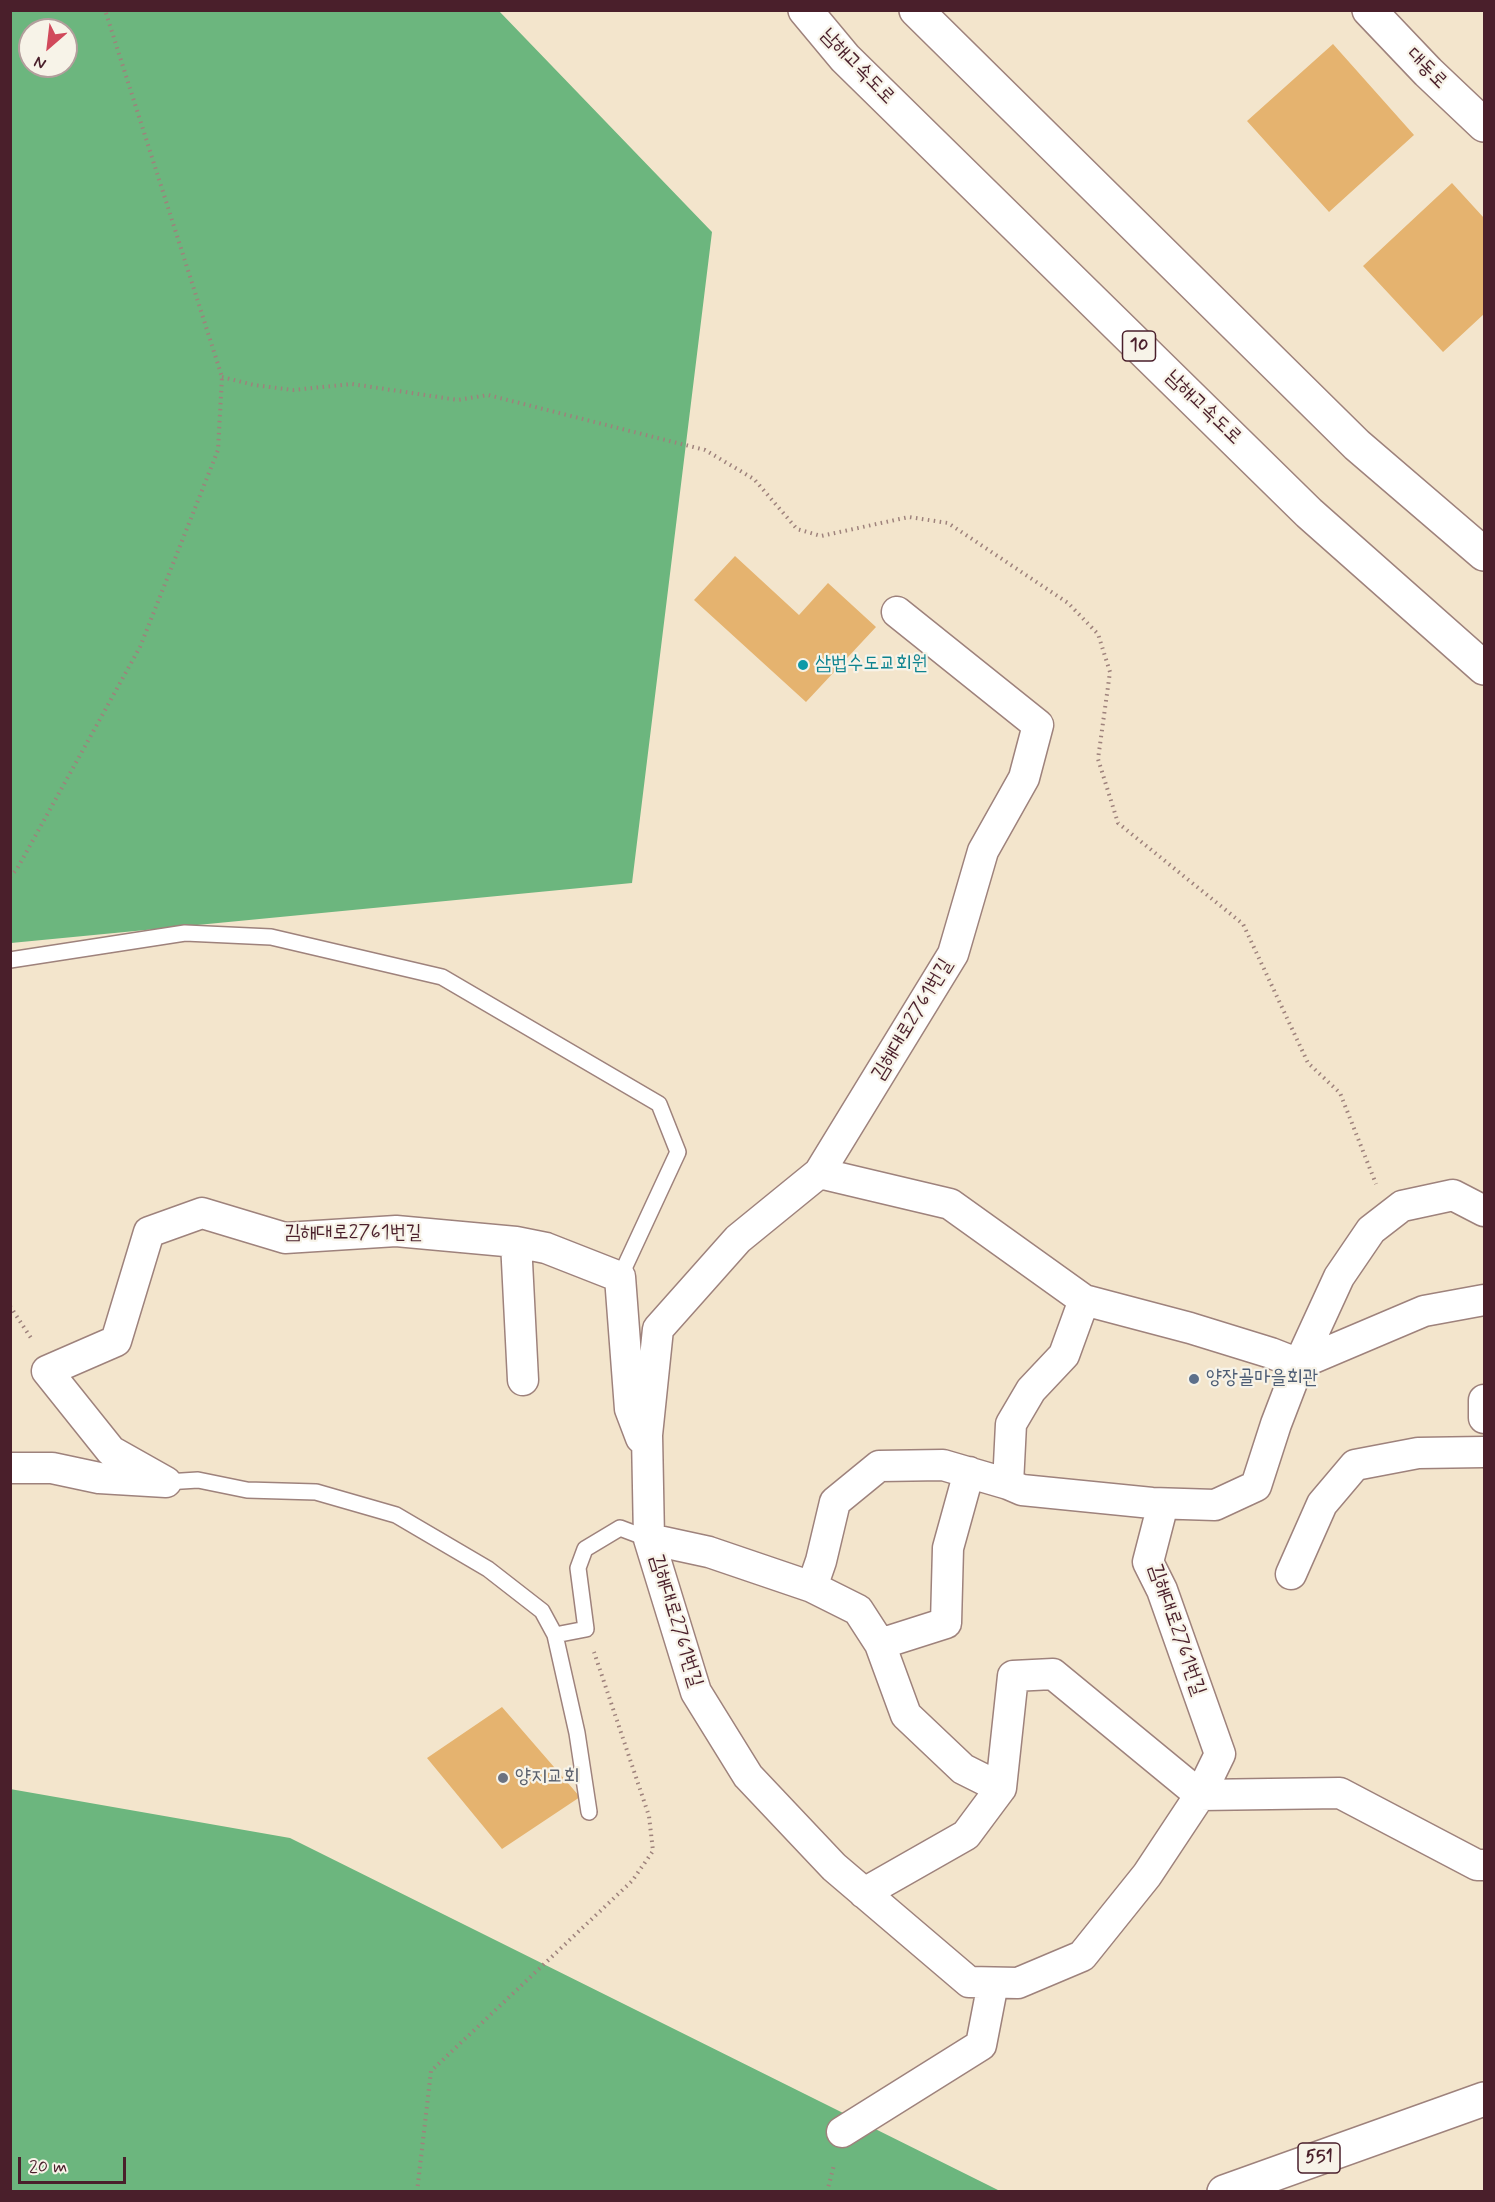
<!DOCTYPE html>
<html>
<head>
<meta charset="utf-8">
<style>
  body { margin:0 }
  #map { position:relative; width:1495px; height:2202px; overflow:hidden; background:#f3e5cc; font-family:Mynerve,sans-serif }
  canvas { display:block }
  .frame { position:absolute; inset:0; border:12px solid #4a1f2b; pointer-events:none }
  .north { position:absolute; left:18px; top:18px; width:60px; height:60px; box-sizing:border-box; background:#f7f3e8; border:2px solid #b29e9c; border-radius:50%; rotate:208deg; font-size:16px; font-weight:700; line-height:24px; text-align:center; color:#4a1f2b }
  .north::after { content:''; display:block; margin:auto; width:21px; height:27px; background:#d1495b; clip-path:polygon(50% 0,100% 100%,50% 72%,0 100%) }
  .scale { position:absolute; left:18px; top:2157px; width:108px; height:27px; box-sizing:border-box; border:3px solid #4a1f2b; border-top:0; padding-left:8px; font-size:18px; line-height:21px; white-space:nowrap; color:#4a1f2b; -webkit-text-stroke:4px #f7f3e8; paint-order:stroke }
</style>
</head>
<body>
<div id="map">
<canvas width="1495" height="2202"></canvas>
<div class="frame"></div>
<div class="north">N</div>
<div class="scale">20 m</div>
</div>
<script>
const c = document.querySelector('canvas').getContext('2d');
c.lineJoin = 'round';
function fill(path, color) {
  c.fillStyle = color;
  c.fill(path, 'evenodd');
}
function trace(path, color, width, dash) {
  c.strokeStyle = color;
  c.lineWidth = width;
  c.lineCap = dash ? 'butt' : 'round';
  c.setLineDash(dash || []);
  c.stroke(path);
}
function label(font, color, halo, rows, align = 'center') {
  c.font = font + ' Mynerve,"Poor Story",sans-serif';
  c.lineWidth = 4.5;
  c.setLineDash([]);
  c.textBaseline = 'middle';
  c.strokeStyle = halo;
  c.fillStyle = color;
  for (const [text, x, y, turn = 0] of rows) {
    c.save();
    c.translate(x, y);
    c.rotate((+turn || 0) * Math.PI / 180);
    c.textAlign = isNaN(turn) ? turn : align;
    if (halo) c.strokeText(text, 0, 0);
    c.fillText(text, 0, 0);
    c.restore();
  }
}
const forest = new Path2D(`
  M11 11H499L712 232 632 883 11 943ZM30 30H66V66H30Z
  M10 1789 290 1838 1000 2191H11Z`);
const building = new Path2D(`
  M1333 44 1414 135 1329 212 1247 121Z
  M1452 183 1484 218V314L1443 352 1363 266Z
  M735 556 799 615 828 583 876 627 806 702 694 600Z
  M502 1707 580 1797 502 1849 427 1758Z`);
const path = new Path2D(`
  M222 377 254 385 293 390 352 384 458 400 488 395 705 450 754 479 797 529 821 536 909 517 948 523 1068 603 1098 634 1110 672 1098 759 1118 823 1243 924 1308 1063 1340 1093 1376 1184
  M10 877 17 869 140 647 218 450 222 377 105 10
  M10 1306 33 1341
  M417 2192 431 2071 632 1881 653 1851 649 1816 594 1652
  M827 2192 834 2165`);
const lane = new Path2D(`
  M10 960 185 933 271 937 442 977 659 1104 678 1152 620 1277
  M166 1482 198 1480 247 1490 316 1492 396 1515 488 1569 542 1611 555 1635 577 1733 589 1812
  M555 1635 586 1629 578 1568 585 1549 620 1528 649 1539`);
const street = new Path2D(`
  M819 1173 953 954 983 851 1024 778 1038 725 897 612
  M516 1242 523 1380
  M1484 1300 1424 1311 1299 1364 1271 1353 1190 1328 1084 1300 950 1204 819 1173 738 1239 658 1329 647 1435 649 1539 696 1692 748 1776 834 1867 969 1982 1018 1983 1082 1956 1147 1875 1200 1795 1340 1793 1477 1865H1484
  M1484 1400V1418
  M10 1468H52L99 1478 166 1482 111 1451 47 1371 116 1341 149 1232 202 1213 285 1238 396 1231 516 1242 546 1248 620 1277 630 1409 641 1438
  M1008 1484 1011 1424 1031 1390 1064 1355 1084 1300
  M649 1539 709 1552 812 1587 858 1610 880 1644 906 1715 963 1769 1001 1788 966 1835 864 1893
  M1291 1574 1322 1504 1355 1465 1418 1453 1484 1452
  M812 1587 821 1561 835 1502 879 1466 943 1465 1008 1484 1022 1490 1152 1503 1215 1505 1256 1486 1276 1424 1299 1364 1339 1277 1371 1230 1402 1206 1453 1195 1484 1211
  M880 1644 946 1623 948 1548 969 1472
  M1001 1788 1013 1676 1053 1674 1200 1795 1220 1754 1162 1590 1148 1562 1163 1504
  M842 2132 981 2045 993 1983`);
const secondary = new Path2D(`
  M1369 10 1428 72 1484 125`);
const highway = new Path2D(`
  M805 10 845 58 1309 513 1484 668
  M916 10 1357 445 1484 554
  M1224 2192 1484 2099`);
const markers = [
  [803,665,6,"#0f9aa8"],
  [1194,1379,6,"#5c6f8a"],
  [503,1778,6,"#6b7280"]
];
const shields = [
  [1139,346,33],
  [1319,2158,42]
];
const shieldNames = [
  ["10",1139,346],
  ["551",1319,2158]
];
const streetNames = [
  ["남해고속도로",857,67,46],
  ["대동로",1426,69,45],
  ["남해고속도로",1203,408,44],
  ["김해대로2761번길",913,1020,-59],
  ["김해대로2761번길",353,1234],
  ["김해대로2761번길",675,1621,73],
  ["김해대로2761번길",1176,1630,71]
];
const cultureNames = [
  ["삼법수도교회원",815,665]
];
const serviceNames = [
  ["양장골마을회관",1206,1379]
];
const worshipNames = [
  ["양지교회",515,1778]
];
fill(forest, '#6cb67e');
fill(building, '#e5b36f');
trace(lane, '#9e827c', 18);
trace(street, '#9e827c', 33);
trace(secondary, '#9e827c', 36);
trace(highway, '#9e827c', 36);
trace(path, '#9e827c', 4, [1.5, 4.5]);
trace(lane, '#fff', 15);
trace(street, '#fff', 30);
trace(secondary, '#fff', 33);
trace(highway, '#fff', 33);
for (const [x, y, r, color] of markers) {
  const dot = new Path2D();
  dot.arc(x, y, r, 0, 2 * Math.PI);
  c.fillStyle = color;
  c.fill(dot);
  trace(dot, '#f7f3e8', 2);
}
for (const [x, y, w] of shields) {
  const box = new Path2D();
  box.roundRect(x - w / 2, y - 15, w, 30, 4.5);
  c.fillStyle = '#f7f3e8';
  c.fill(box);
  trace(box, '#4a1f2b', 1.5);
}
label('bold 18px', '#4a1f2b', null, shieldNames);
label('20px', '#4a1f2b', '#f7f3e8', streetNames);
label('20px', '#0d838f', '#f7f3e8', cultureNames, 'left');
label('20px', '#4e5e75', '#f7f3e8', serviceNames, 'left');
label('20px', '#5b616d', '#f7f3e8', worshipNames, 'left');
</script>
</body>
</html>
